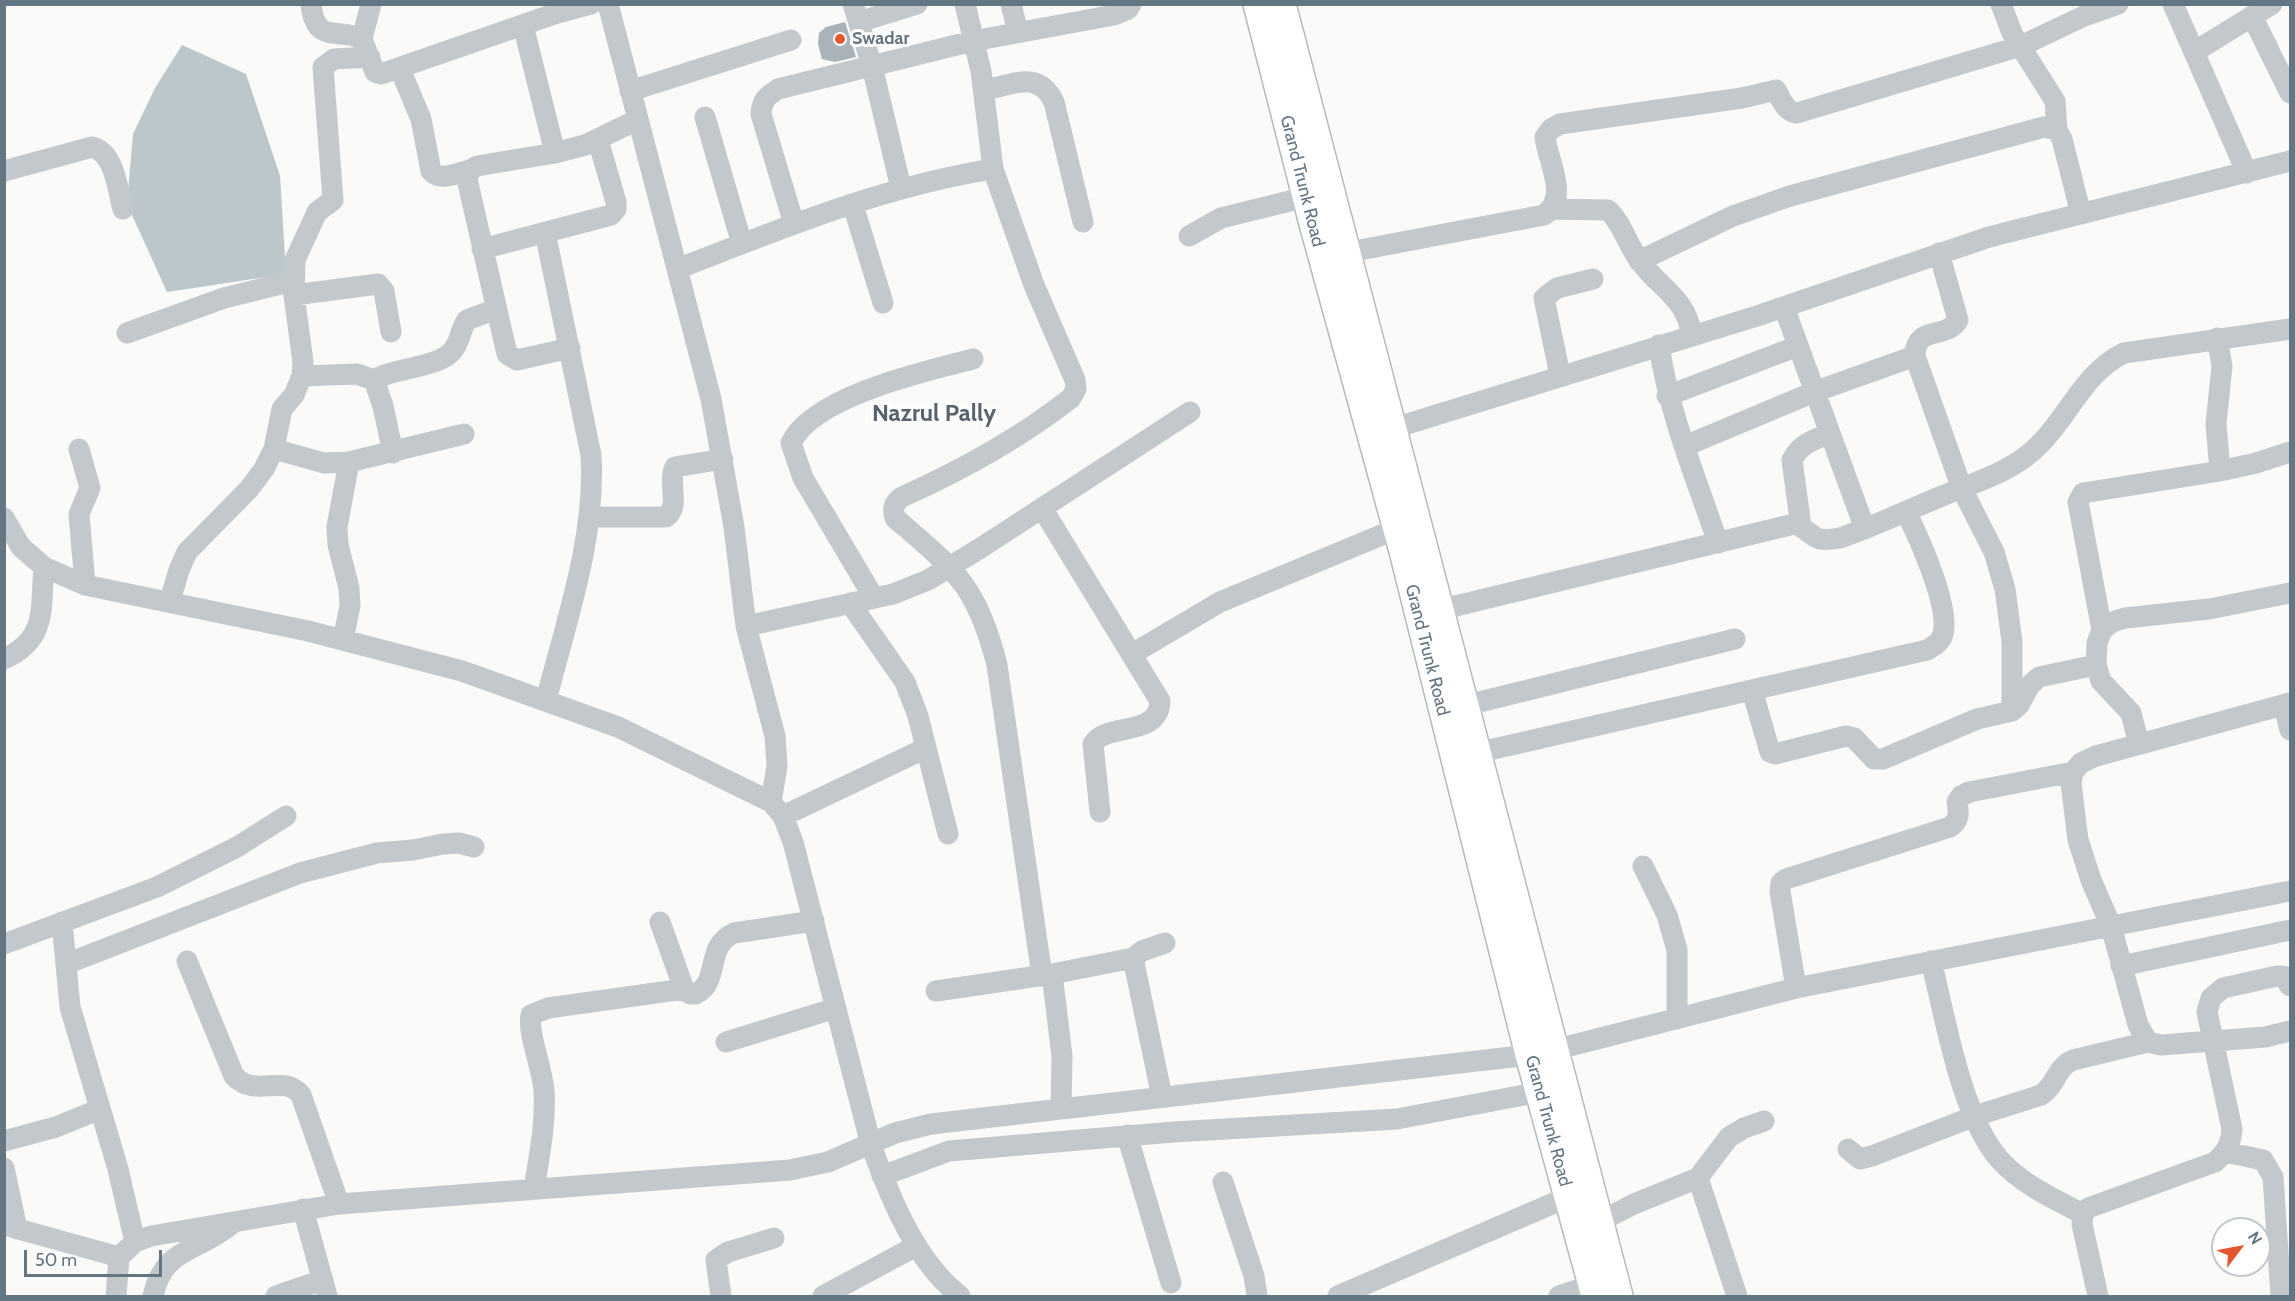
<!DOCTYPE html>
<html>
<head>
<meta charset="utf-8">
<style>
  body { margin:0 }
  #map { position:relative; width:2295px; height:1301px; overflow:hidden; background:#fafaf8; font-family:Cabin,sans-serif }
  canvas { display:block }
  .frame { position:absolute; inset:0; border:6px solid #657683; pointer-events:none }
  .north { position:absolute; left:2211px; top:1217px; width:60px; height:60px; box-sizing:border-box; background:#fff; border:2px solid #c1c8cd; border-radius:50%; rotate:58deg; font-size:16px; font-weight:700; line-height:24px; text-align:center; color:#657683 }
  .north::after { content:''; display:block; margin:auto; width:21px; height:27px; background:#e4572e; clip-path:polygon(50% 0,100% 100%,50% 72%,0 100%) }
  .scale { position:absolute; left:24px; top:1250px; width:138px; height:27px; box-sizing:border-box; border:3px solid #657683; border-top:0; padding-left:8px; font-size:18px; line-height:21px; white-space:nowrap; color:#657683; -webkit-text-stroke:4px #fff; paint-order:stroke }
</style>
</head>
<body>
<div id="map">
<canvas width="2295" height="1301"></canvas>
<div class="frame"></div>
<div class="north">N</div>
<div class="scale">50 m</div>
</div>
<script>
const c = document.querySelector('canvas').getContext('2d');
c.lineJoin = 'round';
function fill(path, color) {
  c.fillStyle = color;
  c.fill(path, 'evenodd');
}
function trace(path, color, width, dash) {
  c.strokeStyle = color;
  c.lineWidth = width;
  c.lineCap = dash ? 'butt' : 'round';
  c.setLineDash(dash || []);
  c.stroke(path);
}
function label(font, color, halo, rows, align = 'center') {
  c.font = font + ' Cabin,sans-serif';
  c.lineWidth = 6;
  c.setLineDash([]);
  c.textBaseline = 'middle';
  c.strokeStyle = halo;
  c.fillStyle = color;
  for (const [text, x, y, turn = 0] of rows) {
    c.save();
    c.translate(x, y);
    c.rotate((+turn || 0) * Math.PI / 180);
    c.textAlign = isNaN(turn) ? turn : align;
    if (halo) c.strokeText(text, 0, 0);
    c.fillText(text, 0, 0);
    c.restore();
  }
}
const water = new Path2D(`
  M182 45 246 74 280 176 286 274 167 292 127 204 133 134 155 88Z`);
const building = new Path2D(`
  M845 22 856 57 835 62 822 59 818 44 819 33 826 27Z`);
const minor = new Path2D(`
  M311 4C315 45 338 27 362 39L375 72 381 74 557 13 591 4
  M608 4 711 399 734 527 746 626 775 736 777 766 771 802
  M853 4 872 66 901 188
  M965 4 981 71 993 169 1034 285 1075 380 1076 389 1071 398C1019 439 962 470 902 497 894 503 892 508 895 518 955 570 977 585 997 665L1042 976
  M1011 4 1018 32
  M2001 4 2012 33 2055 101 2057 130
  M2173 4 2247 173
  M2252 16 2290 93
  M859 22 917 4
  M523 25 555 153
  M362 39 371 4
  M2194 52 2272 4
  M400 69 421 119 431 171C441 182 457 173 470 170
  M984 90C1013 85 1038 69 1054 102L1083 222
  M630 91 791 40
  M705 117 742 244
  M4 171 92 147C115 153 117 188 123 209
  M853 205 883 303
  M1552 209 1608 210C1623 224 1627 245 1640 261 1661 290 1686 297 1692 336
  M794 224 761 114C762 100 767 96 778 89L973 41 1114 15 1128 9 1131 4
  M545 232 591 455C596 538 566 621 546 701
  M1189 236 1221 218 1306 197
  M482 249 611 215 616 209V202L598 140
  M1344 253 1544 215C1570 197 1548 163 1545 137L1551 129 1560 124 1742 98 1776 90C1782 100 1785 112 1797 113L2021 46 2084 16 2118 4
  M1939 253 1958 320C1947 340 1915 324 1915 356L1962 489 1994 552 2005 589 2012 642V711
  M1639 261 1733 216 1790 196 2044 127 2057 130 2062 139 2081 214
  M677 269C780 229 884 186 993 169
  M294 295 378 284 384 291 391 332
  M1784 307 1865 529
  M127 333 224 298 293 281
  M2217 338 2222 366 2216 424 2220 471
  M1659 345C1669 414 1696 478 1718 543
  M570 348 517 360 507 354 467 179 470 170 477 166 555 153 585 145 637 120
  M1560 375 1544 298 1557 288 1593 279
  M302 376 357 374 374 380 383 406 393 453
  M374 380C394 367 440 368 453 350 461 341 460 329 467 320L496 309
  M1667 396 1798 346
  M1391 429 1757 316 1989 237 2290 161
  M1685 446 1814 392 1915 356
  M79 449 90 488 79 514 85 585
  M274 449 324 463 349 462 464 434
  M1042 508 1160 701C1159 738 1106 722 1093 744L1100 812
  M590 517H666C681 506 667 483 675 467L723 459
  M4 518 21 547 44 567 85 585 308 631 462 671 618 727 771 802 783 816 793 842 871 1145C890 1197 915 1261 960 1296
  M1801 527 1792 460C1800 444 1813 440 1828 434
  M874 598 803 478 791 443C813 396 926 371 973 359
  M170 601 179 570 187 552 249 489 264 469 274 449 282 409 294 395 302 376 303 362 294 295 295 260 317 212 333 200 323 67 334 59 370 57
  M850 603 905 682 918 716 948 834
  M1439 610 1790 525 1796 524C1817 535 1811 543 1840 538 1875 526 1908 510 1942 496 1976 482 2015 471 2041 443 2070 413 2085 372 2124 353L2290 329
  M746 626 893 594 928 580 979 549 1190 412
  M2102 630 2078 502 2083 493 2220 471 2256 463 2290 452
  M343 640 350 606 349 588 338 545 337 527 349 462
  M1132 654 1220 602 1396 529
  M4 659C48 639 40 609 44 567
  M1752 690 1770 752 1775 754 1846 736 1854 738 1874 759H1883L1977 719 2012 711 2019 705 2030 685 2039 677 2096 665
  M2290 703 2096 756 2081 763 2073 772 2071 783 2078 840 2091 880 2111 926 2138 1025 2148 1042 2161 1045 2265 1037 2290 1031
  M2284 705 2290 730
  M1463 706 1735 639
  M2139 744 2131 713 2101 681 2096 665 2097 643 2102 630 2112 622 2125 618 2209 609 2290 593
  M1476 753 1927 650C1934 646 1941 642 1943 634 1950 606 1919 538 1906 512
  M783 816 926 748
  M1643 866 1667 915 1677 950V1019
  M62 922 70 1007 118 1169 135 1242
  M660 922 684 989 690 994H696C721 981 704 947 734 933L814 921
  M4 944 157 887 237 847 286 816
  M187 961 234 1076C256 1099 284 1073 301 1095L339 1204
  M1931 961C1946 1019 1960 1113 1999 1159 2021 1184 2054 1199 2083 1214
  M66 964 300 873 377 853 413 850 443 844 459 843 474 847
  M2121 966 2290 930
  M1052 974 1062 1056 1061 1109
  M1796 988 1780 891 1781 883 1786 879 1950 827C1960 820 1959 813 1957 802L1961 796 1969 792 2073 772
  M936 991 1052 974 1133 958
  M726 1042 836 1008
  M1554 1050 1796 988 2290 891
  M1162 1097 1133 958 1142 951 1165 943
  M1127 1135 1171 1283
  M4 1141 56 1127 100 1109
  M1848 1149 1860 1159 1872 1156 1975 1116 2041 1095C2057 1085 2055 1068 2073 1060L2148 1042
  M2226 1152 2263 1160 2273 1177 2281 1296
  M4 1168 17 1229
  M882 1176 949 1151 1174 1132 1397 1119 1540 1092
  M1698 1178 1737 1296
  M1223 1182 1254 1276 1257 1296
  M534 1189C539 1157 546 1124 544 1092 543 1069 527 1033 531 1015L548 1008 684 989
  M303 1209 327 1296
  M1599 1222 1634 1204 1698 1178 1729 1137 1744 1128 1764 1121
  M4 1225 119 1257
  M116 1296 119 1257 135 1242 151 1236 339 1204 790 1170 828 1162 895 1133 931 1124 1529 1055
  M153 1296C164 1246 198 1253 233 1223
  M276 1296 323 1280
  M721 1296 716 1260 728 1252 774 1238
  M823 1296 916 1246
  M1338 1296 1568 1197
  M1559 1296 1592 1285
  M2098 1296 2082 1224 2083 1214 2088 1208 2215 1162C2226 1152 2231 1145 2232 1129L2207 1012 2211 998 2223 988 2277 976H2283L2290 986`);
const major = new Path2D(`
  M1257 4 1312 220 1404 555 1529 1055 1595 1296
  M1282 4 1619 1296`);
const markers = [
  [840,39,6,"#e4572e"]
];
const poiNames = [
  ["Swadar",852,39]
];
const streetNames = [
  ["Grand Trunk Road",1302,181,76],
  ["Grand Trunk Road",1427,650,76],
  ["Grand Trunk Road",1548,1121,75]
];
const districtNames = [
  ["Nazrul Pally",934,414]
];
fill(water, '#bbc7cb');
fill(building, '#aab3b9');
trace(major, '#b5babe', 30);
trace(minor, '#c3c8cc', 21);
trace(major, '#fff', 27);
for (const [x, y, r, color] of markers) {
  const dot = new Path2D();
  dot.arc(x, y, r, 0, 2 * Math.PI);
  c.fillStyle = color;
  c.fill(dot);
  trace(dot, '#fff', 2);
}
label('bold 18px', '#657683', '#fff', poiNames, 'left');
label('18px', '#657683', '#fff', streetNames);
label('bold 24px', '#57646e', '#fff', districtNames);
</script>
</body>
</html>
